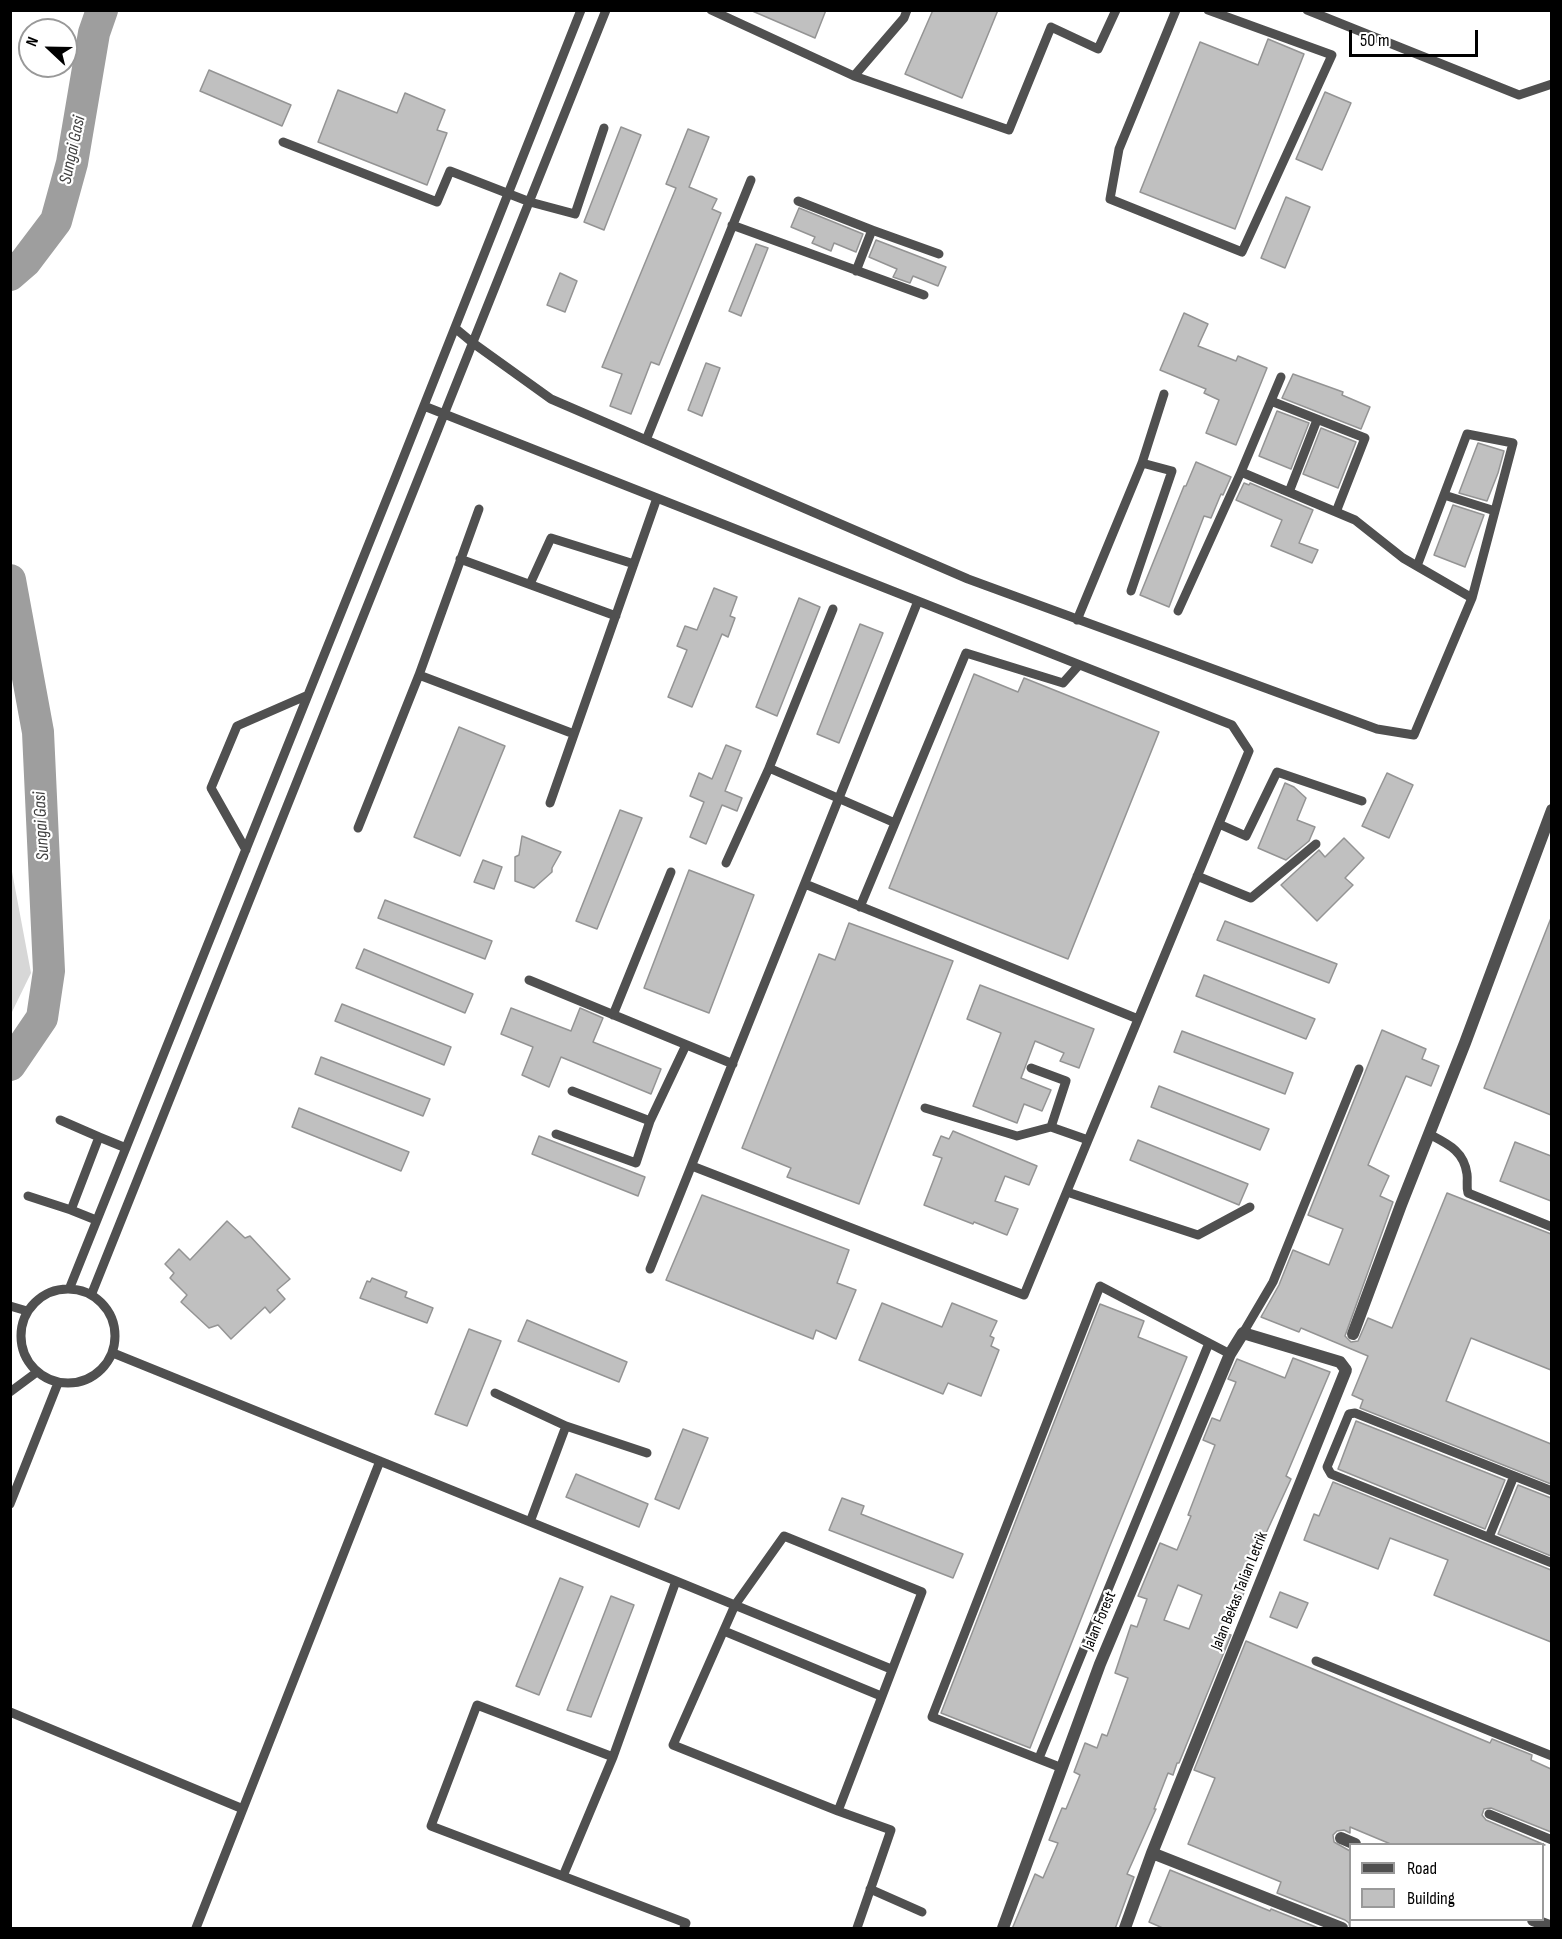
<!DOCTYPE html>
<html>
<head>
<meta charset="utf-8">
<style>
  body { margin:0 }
  #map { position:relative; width:1562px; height:1939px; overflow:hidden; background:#fff; font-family:"Sofia Sans Condensed",sans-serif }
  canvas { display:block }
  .frame { position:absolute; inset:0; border:12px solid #000; pointer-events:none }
  .legend { position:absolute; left:1349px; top:1843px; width:195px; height:78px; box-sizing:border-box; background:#fff; border:2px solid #999; margin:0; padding:8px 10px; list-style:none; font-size:18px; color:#000 }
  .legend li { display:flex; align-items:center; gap:12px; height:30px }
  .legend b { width:30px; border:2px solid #999 }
  .north { position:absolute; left:18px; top:18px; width:60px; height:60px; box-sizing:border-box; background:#fff; border:2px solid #999; border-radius:50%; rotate:292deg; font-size:16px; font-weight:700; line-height:24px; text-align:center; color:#000 }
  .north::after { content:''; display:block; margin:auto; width:21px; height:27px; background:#000; clip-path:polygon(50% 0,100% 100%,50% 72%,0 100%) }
  .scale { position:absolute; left:1349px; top:30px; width:129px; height:27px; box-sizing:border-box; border:3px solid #000; border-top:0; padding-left:8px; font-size:18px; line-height:21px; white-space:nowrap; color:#000; -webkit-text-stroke:4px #fff; paint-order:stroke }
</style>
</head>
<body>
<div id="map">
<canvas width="1562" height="1939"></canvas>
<div class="frame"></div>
<ul class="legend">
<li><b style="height:8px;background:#505050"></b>Road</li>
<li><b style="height:16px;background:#c0c0c0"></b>Building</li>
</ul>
<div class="north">N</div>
<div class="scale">50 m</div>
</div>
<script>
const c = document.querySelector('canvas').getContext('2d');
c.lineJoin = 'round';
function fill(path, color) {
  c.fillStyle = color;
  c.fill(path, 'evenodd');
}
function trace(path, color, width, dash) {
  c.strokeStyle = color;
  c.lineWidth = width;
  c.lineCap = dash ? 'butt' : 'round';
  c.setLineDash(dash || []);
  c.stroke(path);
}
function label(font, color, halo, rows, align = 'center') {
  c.font = font + ' "Sofia Sans Condensed",sans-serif';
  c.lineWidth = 4.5;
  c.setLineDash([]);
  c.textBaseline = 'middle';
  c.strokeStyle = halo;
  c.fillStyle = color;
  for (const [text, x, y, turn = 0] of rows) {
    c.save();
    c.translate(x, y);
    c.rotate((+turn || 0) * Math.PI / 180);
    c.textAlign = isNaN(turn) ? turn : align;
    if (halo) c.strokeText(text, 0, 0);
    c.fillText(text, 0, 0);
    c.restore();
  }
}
const green = new Path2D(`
  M10 861 31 973 11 1014H10Z`);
const river = new Path2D(`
  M10 275 25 262 56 221 72 163 94 33 102 10
  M10 580 38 732 49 971 42 1018 10 1065`);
const building = new Path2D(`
  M750 10H826L815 38Z
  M933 10H998L962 98 905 74Z
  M1268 39 1304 54 1235 229 1140 192 1200 42 1258 65Z
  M209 70 291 105 282 126 200 91Z
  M338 90 397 113 405 93 445 110 437 130 447 133 427 185 318 142Z
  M1325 92 1351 103 1322 170 1296 159Z
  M621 127 641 135 604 230 584 222Z
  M688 129 709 137 689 187 717 199 712 209 721 213 659 365 651 362 631 414 610 406 622 374 602 367 676 188 666 184Z
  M1286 197 1310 207 1285 268 1261 258Z
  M799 208 863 234 856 252 834 243 831 251 812 243 815 237 791 227Z
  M876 240 946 267 938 286 913 276 910 283 893 277 897 269 869 257Z
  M756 244 768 248 741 316 729 311Z
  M560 273 577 281 565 312 547 305Z
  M1184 313 1208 324 1198 346 1236 361 1238 356 1267 368 1236 445 1206 433 1219 400 1204 393 1206 389 1160 370Z
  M706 363 720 368 702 416 688 410Z
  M1293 374 1343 392 1342 395 1370 407 1361 429 1282 398Z
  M1277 411 1309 423 1291 469 1259 456Z
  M1321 428 1356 442 1338 488 1303 474Z
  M1478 443 1504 451 1498 473 1487 501 1459 493Z
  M1196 462 1231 477 1223 495 1221 494 1211 518 1204 516 1169 607 1140 595 1184 486H1186Z
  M1244 483 1249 485 1250 483 1313 510 1299 543 1318 550 1312 563 1271 546 1282 520 1236 500Z
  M1453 505 1484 515 1465 567 1434 555Z
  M714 588 737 597 730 616 735 618 728 637 722 634 692 707 668 697 687 650 677 646 685 626 697 630Z
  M799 598 820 607 777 716 756 707Z
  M860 624 883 633 839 743 817 734Z
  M974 674 1018 692 1024 678 1159 732 1068 959 889 888Z
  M459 727 505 746 460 856 414 837Z
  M726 745 741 751 725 791 742 798 737 811 722 805 706 844 690 837 704 802 690 796 699 773 712 779Z
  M1387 773 1413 785 1389 838 1362 826Z
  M1285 783 1294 787 1306 798 1297 820 1315 827 1309 841 1286 860 1258 848Z
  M620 810 642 818 597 929 576 921Z
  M522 836 561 852 552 868V872L534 888 515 881V857L519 855Z
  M1344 838 1364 858 1345 878 1353 885 1317 921 1281 885 1319 850 1325 857Z
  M483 860 502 867 494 889 474 882Z
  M689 870 754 895 709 1013 644 988Z
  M385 900 492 941 485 959 378 918Z
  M1551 918V1115L1484 1088Z
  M1225 921 1337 964 1329 983 1217 940Z
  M849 923 953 961 859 1204 787 1177 791 1168 742 1148 819 954 835 960Z
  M364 949 473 994 465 1013 356 968Z
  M1204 975 1315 1019 1306 1039 1196 996Z
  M980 985 1094 1029 1079 1068 1060 1061 1064 1053 1035 1041 1021 1078 1051 1090 1042 1111 1024 1104 1017 1123 973 1106 1001 1033 967 1019Z
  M342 1004 451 1047 444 1065 335 1021Z
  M511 1008 571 1031 580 1008 603 1018 593 1042 661 1069 651 1094 561 1057 549 1087 522 1075 533 1047 501 1034Z
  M1382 1030 1426 1049 1422 1059 1439 1066 1431 1086 1406 1076 1368 1165 1389 1176 1380 1196 1393 1202 1345 1336 1351 1342 1358 1341 1368 1318 1392 1328 1447 1193 1551 1234V1370L1471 1338 1446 1401 1551 1444V1484L1360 1408 1363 1400 1352 1395 1368 1356 1301 1328 1299 1332 1261 1317 1279 1285 1293 1250 1329 1265 1343 1229 1308 1215Z
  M1182 1031 1293 1073 1285 1094 1174 1052Z
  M321 1057 430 1099 423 1116 315 1074Z
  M1159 1086 1269 1129 1260 1150 1151 1107Z
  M299 1108 409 1152 401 1171 292 1127Z
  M953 1131 1037 1166 1029 1185 1005 1176 995 1201 1018 1209 1007 1235 974 1222 973 1224 924 1205 942 1158 933 1155 941 1136 949 1139Z
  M539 1136 645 1177 638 1196 532 1154Z
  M1138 1140 1248 1184 1239 1205 1130 1160Z
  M1515 1142 1551 1156V1201L1500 1181Z
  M702 1195 849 1250 837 1283 856 1290 836 1339 816 1330 813 1339 666 1280Z
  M227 1221 245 1238 250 1236 290 1279 277 1290 285 1299 270 1313 265 1307 231 1339 218 1325 209 1328 181 1302 187 1295 170 1278 174 1273 165 1264 179 1249 190 1260Z
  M372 1278 407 1292 405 1297 433 1308 427 1323 360 1298 367 1281 370 1282Z
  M882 1303 942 1327 952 1303 997 1321 990 1336 994 1338 991 1346 999 1350 981 1396 948 1383 943 1394 859 1360Z
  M1100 1304 1144 1321 1138 1337 1187 1357 1109 1548 1030 1748 941 1713Z
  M527 1320 627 1362 619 1382 518 1341Z
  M469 1329 501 1341 467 1426 435 1414Z
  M1293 1358 1330 1372 1286 1476 1291 1479 1261 1544 1250 1578 1227 1634 1231 1635 1179 1763H1177L1173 1775 1168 1773 1154 1809H1156L1127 1874 1134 1877 1115 1929H1012L1035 1874 1043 1878 1058 1843 1049 1840 1062 1808 1066 1809 1080 1775 1074 1772 1085 1743 1097 1748 1102 1734 1107 1736 1128 1678 1115 1673 1131 1625 1137 1627 1147 1599 1138 1596 1160 1543 1177 1550 1191 1516 1188 1515 1215 1445 1203 1440 1212 1418 1220 1421 1236 1382 1228 1379 1237 1359 1285 1378ZM1178 1585 1202 1595 1189 1629 1164 1620Z
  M1356 1421 1505 1480 1485 1529 1338 1469Z
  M683 1429 708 1438 679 1509 655 1499Z
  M576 1474 648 1504 639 1527 566 1497Z
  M1333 1482 1551 1570V1642L1434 1595 1448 1560 1390 1538 1378 1569 1304 1540 1314 1514 1319 1516Z
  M1518 1485 1551 1498V1556L1498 1534Z
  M842 1498 864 1506 861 1514 963 1554 953 1578 829 1530Z
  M560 1578 583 1587 539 1695 516 1686Z
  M1280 1592 1308 1603 1297 1628 1270 1617Z
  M611 1596 634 1605 591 1717 567 1710Z
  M1246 1641 1490 1743 1492 1739 1532 1755 1531 1760 1551 1769V1832L1491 1808 1484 1809 1482 1815 1486 1820 1545 1845H1393L1350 1827V1833L1344 1830 1337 1831 1333 1835 1334 1842 1350 1851V1929L1349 1923 1345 1920 1277 1893 1281 1882 1188 1844 1215 1778 1194 1770Z
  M1170 1870 1270 1911 1271 1909 1321 1929H1165L1149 1922Z`);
const lane = new Path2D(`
  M711 10 854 76 904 18 907 10
  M1176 10 1119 149 1110 199 1242 252 1332 55 1208 10
  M1307 10 1519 95 1552 84
  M854 76 1009 130 1051 27 1098 49 1116 10
  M283 142 437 202 450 171 530 202 575 214 604 128
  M798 201 872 230 856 271
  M732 225 924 295
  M872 230 939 254
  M455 328 473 343 551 399 968 579 1377 729 1414 735 1472 598 1403 558 1355 520 1241 472
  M1271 401 1365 438 1336 512
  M424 406 1232 725 1249 751 1024 1295 692 1166
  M646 440 751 180
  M1289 492 1317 420
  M1444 495 1495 511
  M460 559 616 616
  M1417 566 1467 434 1513 443 1472 598
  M530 584 551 538 634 564
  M1131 591 1172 471 1142 463
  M1178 611 1241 472 1281 377
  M1077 620 1142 463 1164 394
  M419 675 479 509
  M769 768 833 609
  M550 803 657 498
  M1219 824 1246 836 1277 772 1362 801
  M358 828 419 675 574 734
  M246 850 211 788 237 726 308 695
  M726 863 769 768 895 823
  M1197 876 1251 898 1316 844
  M805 884 1138 1019
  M860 907 966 653 1063 683 1079 665
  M529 980 733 1064
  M613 1015 671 872
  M1031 1068 1066 1081 1051 1127
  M572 1091 650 1121 686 1045
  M925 1108 1017 1136 1051 1127 1088 1140
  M60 1120 99 1137
  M556 1134 636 1163 650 1121
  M1429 1134C1448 1144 1464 1151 1467 1174 1468 1181 1466 1186 1468 1193L1552 1227
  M1067 1192 1198 1235 1250 1207
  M28 1196 71 1210
  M96 1220 71 1210 99 1137 126 1148
  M650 1269 918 601
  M70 1287 396 476 581 10
  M21 1336a47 47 0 1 1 94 0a47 47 0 1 1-94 0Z
  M92 1293 606 10
  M10 1306 27 1311
  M1243 1333 1273 1282 1359 1069
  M113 1353 676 1581 613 1757 563 1876
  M10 1392 37 1372
  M495 1393 566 1426 530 1522
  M566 1426 647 1453
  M1552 1491 1355 1413 1349 1414 1327 1467 1331 1474 1552 1563
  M10 1504 58 1383
  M784 1536 922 1592 838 1811 673 1745 735 1605Z
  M1489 1537 1514 1476
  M676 1581 891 1669
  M724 1631 881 1696
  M1316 1661 1552 1756
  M10 1712 243 1809
  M613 1757 477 1705 431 1826 686 1923 684 1928
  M1039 1758 1209 1343
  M1062 1768 932 1717 1100 1286 1230 1354
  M838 1811 891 1830 857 1928
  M1489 1814 1552 1840
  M870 1889 922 1912
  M196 1928 380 1461`);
const street = new Path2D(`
  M1353 1334 1401 1205 1465 1043 1552 810
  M1341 1838 1355 1844
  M1152 1853 1342 1928
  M1533 1920 1552 1927
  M1003 1928 1100 1664 1230 1354 1243 1333 1340 1362 1346 1370 1152 1853 1125 1928`);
const streetNames = [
  ["Jalan Bekas Talian Letrik",1240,1591,-68],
  ["Jalan Forest",1100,1621,-67]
];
const waterNames = [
  ["Sungai Gasi",73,150,-78],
  ["Sungai Gasi",42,826,-93]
];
fill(green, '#d7d7d7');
trace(river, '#9e9e9e', 32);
fill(building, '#c0c0c0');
trace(building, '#949494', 1.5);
trace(lane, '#505050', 9);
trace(street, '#505050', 12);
label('16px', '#000', '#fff', streetNames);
label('italic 18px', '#3f3f3f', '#fff', waterNames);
</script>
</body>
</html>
